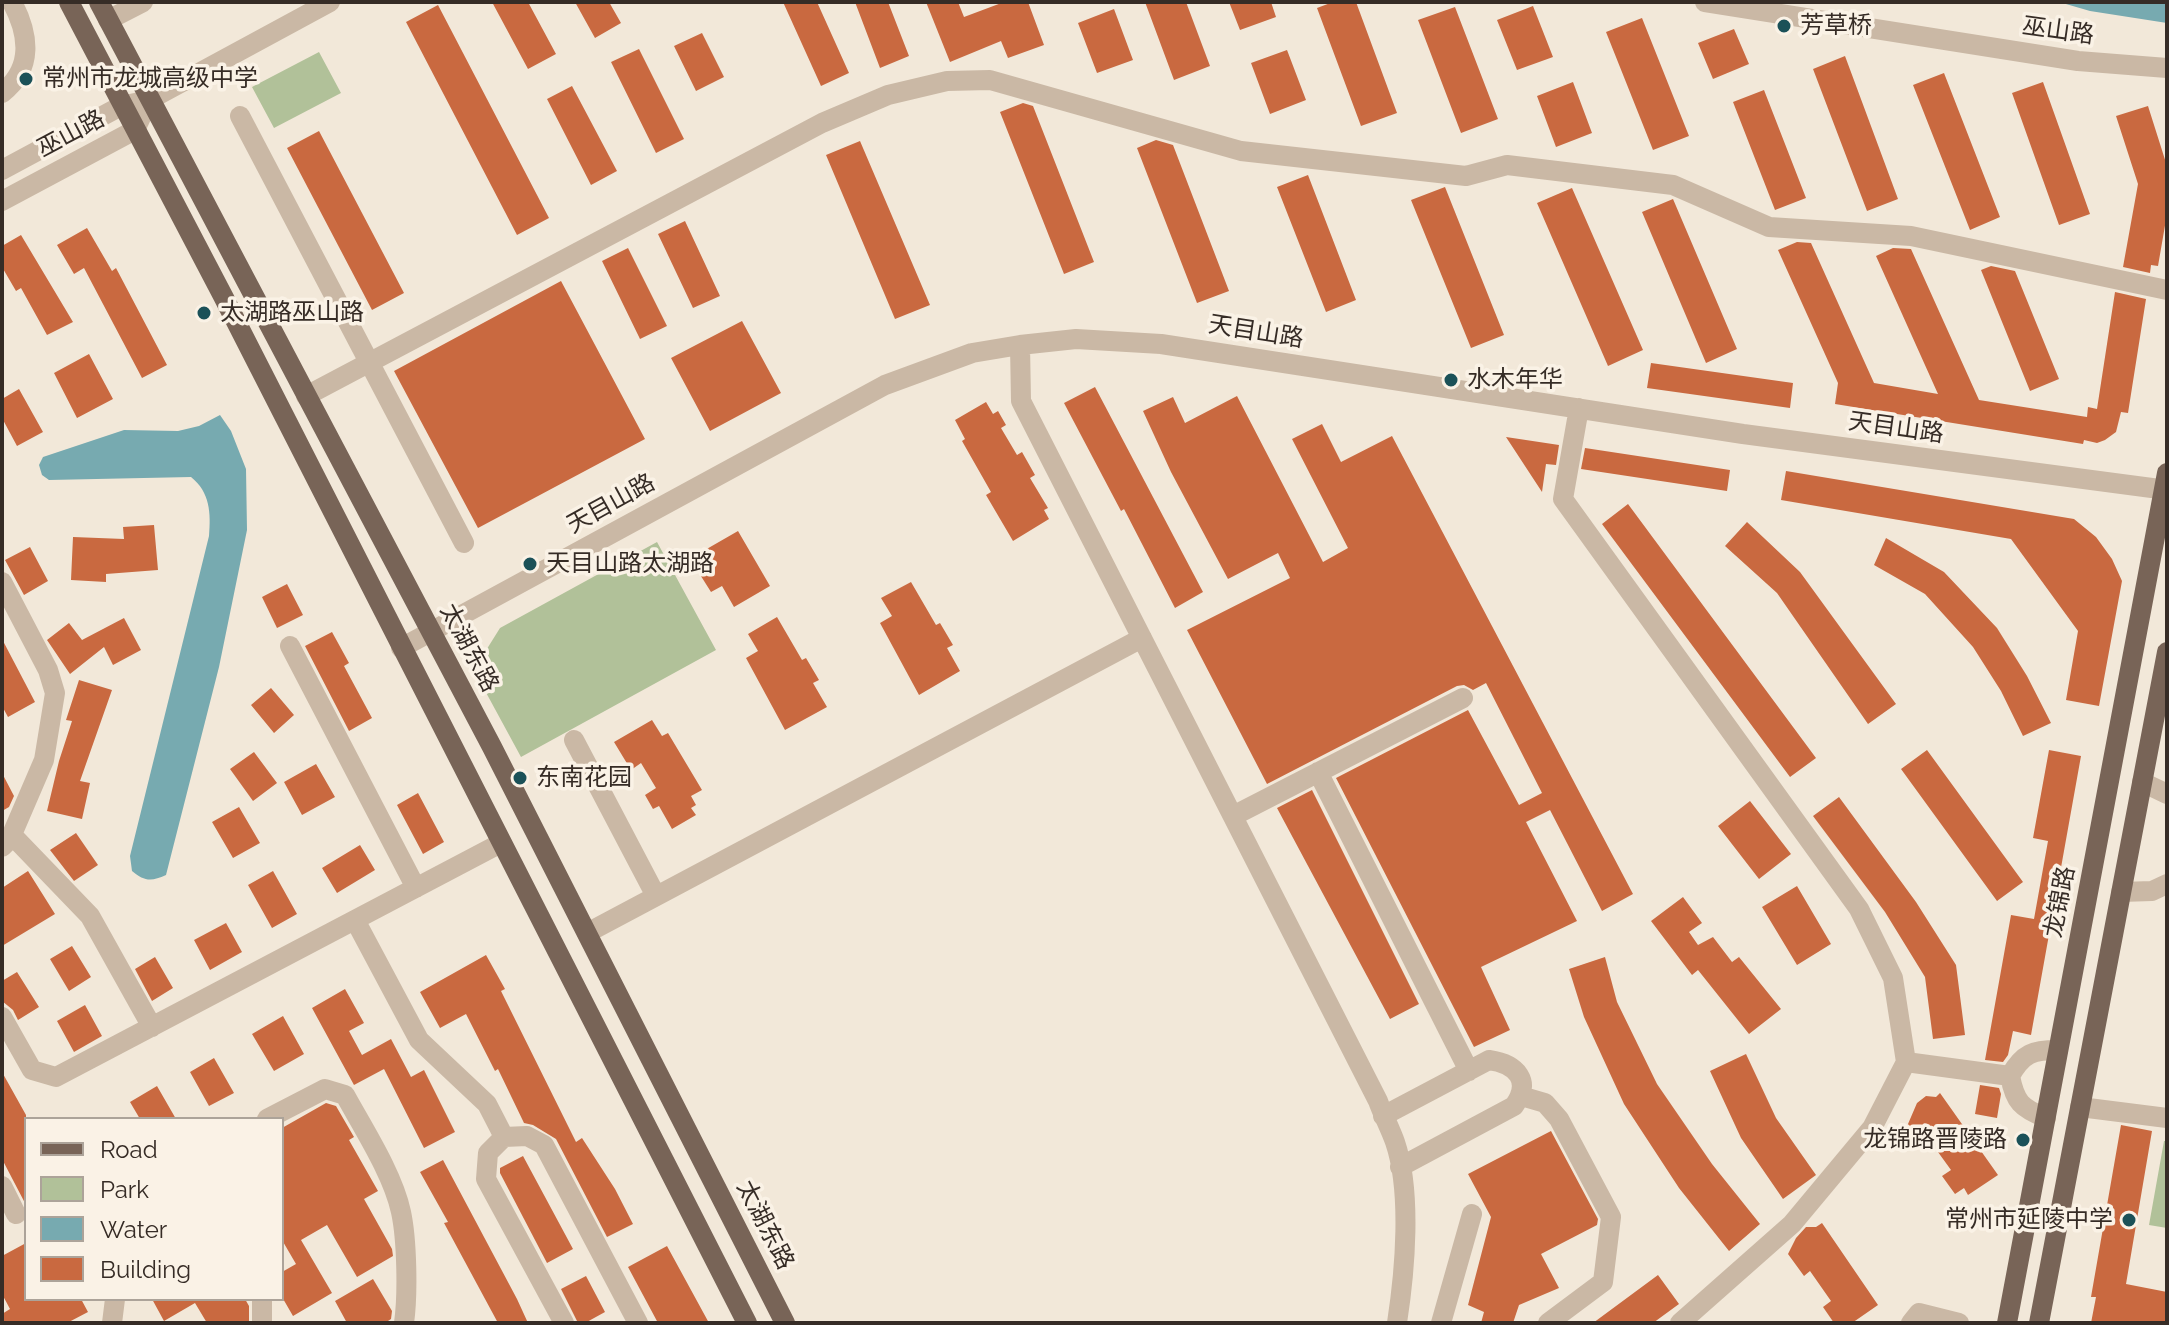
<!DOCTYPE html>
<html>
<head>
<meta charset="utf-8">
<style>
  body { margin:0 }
  #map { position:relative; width:2169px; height:1325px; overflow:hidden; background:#f2e8d9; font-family:Raleway,sans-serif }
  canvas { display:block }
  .frame { position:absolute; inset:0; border:4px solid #362c26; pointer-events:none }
  .legend { position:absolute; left:24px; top:1117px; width:260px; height:184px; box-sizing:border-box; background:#faf2e6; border:2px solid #aca399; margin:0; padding:10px 14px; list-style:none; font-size:24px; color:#362c26 }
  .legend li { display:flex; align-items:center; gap:16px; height:40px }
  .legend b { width:40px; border:2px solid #aca399 }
</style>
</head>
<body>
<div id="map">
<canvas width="2169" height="1325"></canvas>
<div class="frame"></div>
<ul class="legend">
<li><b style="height:10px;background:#786457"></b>Road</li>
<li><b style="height:22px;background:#b1c199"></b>Park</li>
<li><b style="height:22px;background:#77aab0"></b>Water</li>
<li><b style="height:22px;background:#c96940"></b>Building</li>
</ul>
</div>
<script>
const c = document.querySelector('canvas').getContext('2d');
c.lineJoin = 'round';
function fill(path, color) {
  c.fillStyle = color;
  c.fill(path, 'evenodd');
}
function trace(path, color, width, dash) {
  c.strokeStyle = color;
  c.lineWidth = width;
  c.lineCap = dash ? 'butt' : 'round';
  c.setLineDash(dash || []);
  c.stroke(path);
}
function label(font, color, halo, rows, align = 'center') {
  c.font = font + ' Raleway,"Noto Sans SC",sans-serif';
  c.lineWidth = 7;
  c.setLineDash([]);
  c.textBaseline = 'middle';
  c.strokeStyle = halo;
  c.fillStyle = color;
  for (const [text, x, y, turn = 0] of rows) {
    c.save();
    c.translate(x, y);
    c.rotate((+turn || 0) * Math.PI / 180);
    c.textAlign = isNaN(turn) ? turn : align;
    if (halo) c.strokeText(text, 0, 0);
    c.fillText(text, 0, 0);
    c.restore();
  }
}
const green = new Path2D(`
  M319 52 341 93 274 128 252 87Z
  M657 542 716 650 521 757 483 687 485 652 500 628Z
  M2164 1141H2167V1228L2149 1225Z`);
const water = new Path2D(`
  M2059 2H2167V23L2090 11Z
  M220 415 231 431 246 469 247 530 219 667 166 875C151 882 144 881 132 871L130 856 209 536C211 513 210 492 191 477L49 480 42 475 39 465 43 457 124 430 178 431 199 426Z`);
const building = new Path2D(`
  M492 2H528L556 54 528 69Z
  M575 2H609L621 23 595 38Z
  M783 2H817L849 73 821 86Z
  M855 2H888L909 56 880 68Z
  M926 2H958L964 17 1004 2H1028L1044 45 1008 58 1001 41 950 62Z
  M1145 2H1186L1210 66 1174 80Z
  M1229 2H1271L1276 17 1240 30Z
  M1333 2H1356L1397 113 1361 126 1317 8Z
  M438 5 549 218 517 235 406 22Z
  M1533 6 1553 57 1517 70 1497 20Z
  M1455 7 1498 119 1461 133 1418 20Z
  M1114 9 1133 60 1097 73 1078 23Z
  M1642 18 1689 136 1653 150 1606 32Z
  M1734 29 1749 64 1713 79 1698 43Z
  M702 33 724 77 696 91 674 46Z
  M639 49 684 139 656 153 611 62Z
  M1287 50 1306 100 1270 114 1251 63Z
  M1845 56 1898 199 1867 211 1813 69Z
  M1944 73 2000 217 1970 230 1913 85Z
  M1573 82 1592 133 1556 147 1537 96Z
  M2043 82 2090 214 2059 225 2012 93Z
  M572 86 617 171 591 185 547 99Z
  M1764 90 1806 198 1775 210 1733 102Z
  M1023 103 1033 106 1094 262 1064 274 1000 112Z
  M2148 106 2167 166V214L2158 266 2151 265 2150 273 2123 267 2138 184 2116 116Z
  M319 131 404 293 372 310 287 148Z
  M1156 140 1173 145 1229 291 1197 303 1137 148Z
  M860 141 930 305 895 319 826 155Z
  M1308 175 1356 300 1326 312 1277 187Z
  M1445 187 1504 335 1471 348 1411 200Z
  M1572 188 1643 350 1608 366 1537 203Z
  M1673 199 1737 349 1706 363 1642 212Z
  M685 221 720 296 693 308 658 234Z
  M87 228 112 271 116 268 167 365 142 378 84 268 74 274 57 245Z
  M21 235 73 322 47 335 21 288 16 291 2 267V246Z
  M1797 242 1811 243 1874 383 1938 394 1876 256 1893 248 1911 249 1979 400 2087 417 2088 407 2097 409 2115 292 2146 299 2128 413 2121 412 2116 432 2105 440 2097 443 2084 440 2083 444 1835 404 1838 383 1778 250Z
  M628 248 667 326 640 339 602 261Z
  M1991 266 2015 271 2059 379 2030 391 1981 270Z
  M561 281 645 439 478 528 394 371Z
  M742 321 781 393 710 431 671 358Z
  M89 354 113 399 77 418 54 373Z
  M1651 363 1793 383 1790 408 1647 388Z
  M1095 387 1203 592 1175 608 1124 509 1121 511 1064 403Z
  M19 389 43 432 17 446 2 418V399Z
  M1237 396 1323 562 1348 548 1292 439 1322 424 1341 462 1392 436 1633 894 1602 911 1550 810 1526 822 1577 921 1481 967 1510 1030 1474 1047 1336 778 1468 710 1519 805 1542 793 1486 683 1473 690 1464 685 1457 686 1267 784 1187 630 1290 578 1278 553 1228 579 1171 472 1143 411 1173 397 1185 423Z
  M986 402 993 414 998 411 1006 425 1001 428 1017 455 1022 452 1035 475 1030 478 1048 508 1044 510 1049 519 1013 541 986 495 991 492 962 441 965 439 955 420Z
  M1506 437 1559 445 1556 465 1546 464 1542 492Z
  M1585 448 1730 470 1727 491 1581 469Z
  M1786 471 2074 519 2096 537 2112 559 2122 581 2099 706 2066 700 2078 631 2011 539 1781 500Z
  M1628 504 1816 758 1790 777 1602 524Z
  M1747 522 1800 572 1896 704 1868 724 1777 593 1725 546Z
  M154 525 158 570 106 574V582L71 580 73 537 124 539 123 527Z
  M738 531 770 586 734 607 722 586 711 592 699 573 707 569 698 554Z
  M1886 538 1944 572 1997 628 2027 676 2051 723 2023 736 2001 691 1973 647 1925 594 1874 565Z
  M30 547 48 581 24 595 5 560Z
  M911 582 936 625 940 623 953 645 947 648 960 671 919 695 880 623 892 616 881 598Z
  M287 584 303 615 277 628 262 597Z
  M777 617 802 660 806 658 819 680 813 683 827 707 785 730 746 658 758 651 748 634Z
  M124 618 141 650 113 665 104 647 70 674 47 640 69 623 82 640Z
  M332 632 349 663 344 666 372 718 349 731 305 646Z
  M2 639 35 702 8 717 2 706Z
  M79 680 112 690 80 781 90 783 82 819 47 811 59 761 72 721 66 720Z
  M271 688 294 715 274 733 251 705Z
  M652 720 662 736 668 733 702 790 691 796 696 805 691 808 696 815 672 829 659 806 653 809 645 795 656 788 641 763 631 770 614 742Z
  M1927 750 2023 882 1997 901 1901 769Z
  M2049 750 2081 756 2031 1035 2013 1031 2008 1055 2003 1062 1985 1060 2011 915 2034 919 2048 841 2033 838Z
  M254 752 277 783 253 801 230 769Z
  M316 764 335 797 302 815 284 782Z
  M2 773 14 796 9 807 2 811Z
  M1312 790 1419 1004 1390 1019 1277 808Z
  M418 793 444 842 423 854 397 805Z
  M1839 797 1916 902 1956 965 1965 1035 1933 1039 1925 977 1885 912 1813 816Z
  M1750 801 1791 854 1759 879 1718 826Z
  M239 807 260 843 233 858 212 822Z
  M76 833 98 865 74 881 50 850Z
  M360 845 375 870 337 893 322 868Z
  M28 871 55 914 2 946V888Z
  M273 871 297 914 272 928 248 885Z
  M1797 886 1831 944 1797 965 1762 907Z
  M1683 897 1702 923 1689 932 1698 945 1713 937 1732 962 1739 957 1781 1009 1749 1034 1698 970 1692 975 1651 921Z
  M226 923 242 952 210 970 194 940Z
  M72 946 91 977 69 991 50 959Z
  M486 955 505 989 501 991 576 1142 582 1138 615 1189 633 1224 607 1237 556 1139 533 1125 524 1123 498 1069 495 1071 466 1014 440 1028 420 992Z
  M155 957 173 988 152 1001 135 969Z
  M1605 957 1617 1002 1657 1084 1712 1164 1760 1224 1729 1251 1679 1188 1624 1104 1584 1017 1569 969Z
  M17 972 39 1007 18 1020 13 1010 2 1001V981Z
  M345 989 364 1023 349 1031 362 1055 391 1039 411 1077 424 1070 455 1132 424 1148 384 1069 354 1085 312 1008Z
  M85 1005 102 1036 74 1052 57 1021Z
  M283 1016 304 1054 274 1071 252 1034Z
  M1746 1054 1776 1118 1816 1175 1783 1199 1741 1138 1710 1071Z
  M214 1058 234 1093 209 1106 190 1072Z
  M2 1072 26 1115V1205L2 1159Z
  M1980 1085 1999 1088 2001 1094 1997 1118 1975 1114Z
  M157 1086 176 1119H140L130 1102Z
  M1940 1093 1998 1175 1968 1195 1964 1188 1955 1194 1942 1176 1951 1170 1930 1141 1923 1145 1908 1124 1917 1103 1926 1096 1936 1097Z
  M326 1103 336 1106 354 1137 349 1140 378 1191 364 1199 392 1249 393 1256 357 1277 327 1225 301 1240 332 1293 293 1316 282 1297V1272L296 1264 282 1240V1128Z
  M2121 1125 2152 1131 2126 1284 2167 1292V1323H2091L2096 1297H2091Z
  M1551 1131 1598 1219 1597 1225 1541 1254 1559 1288 1519 1305 1513 1323H1481L1484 1312 1468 1305 1491 1217 1468 1174Z
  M523 1156 573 1249 547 1263 500 1173V1168Z
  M443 1160 517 1299 528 1323H498L444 1223 448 1222 420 1172Z
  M1822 1223 1878 1305 1852 1323H1834L1823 1307 1831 1301 1810 1271 1804 1276 1788 1254 1796 1238 1806 1227H1816Z
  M26 1243V1299H81L88 1312 67 1323H2V1314L10 1309 2 1294V1256Z
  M667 1246 709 1323H658L628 1267Z
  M1658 1275 1679 1304 1653 1323H1593Z
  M586 1276 605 1312 585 1323H578L561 1289Z
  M373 1279 392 1311 391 1319 385 1323H347L335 1301Z
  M152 1299H245L249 1306V1323H207L195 1303 164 1321Z`);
const minor = new Path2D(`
  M1705 2 2078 61 2167 68
  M108 20 143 2
  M2 93C34 68 29 34 12 2
  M240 116 464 543
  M2 170 121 106 149 100 330 2
  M2 201 135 130 142 115
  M1020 345 1021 401 1378 1101C1383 1115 1390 1128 1395 1142 1412 1192 1405 1271 1397 1323
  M306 396 822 123 888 95 947 81 990 80 1241 151 1466 176 1507 165 1673 185 1769 227 1911 236 2167 290
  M1579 408 1563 499 1859 909 1893 978 1906 1062 1872 1128 1792 1224 1680 1323
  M2 582 48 670 55 693 44 760 10 839 2 847
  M290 646 416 888
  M401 648 885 385 972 353 1020 345 1076 339 1161 344 1743 434 2167 490
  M574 740 656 896
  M1318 772 1469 1071
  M2142 782 2167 794
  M1233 816 1463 698
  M12 835 90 916 152 1027
  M2121 892 2152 891 2167 884
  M355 920 419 1040 487 1104 504 1137
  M587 933 1142 638
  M2 1017 32 1070 56 1077 501 843
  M1906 1062 2010 1076
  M1521 1096 1545 1103 1559 1119 1611 1217 1603 1282 1548 1323
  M2080 1107 2167 1118
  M1383 1116 1489 1060C1517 1064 1532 1081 1514 1106L1400 1167
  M2046 1118C2021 1108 2015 1102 2010 1076 2023 1053 2033 1050 2058 1050
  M267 1119 325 1089 345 1095C363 1128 393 1174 401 1212 407 1240 408 1295 404 1323
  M2 1186 16 1214
  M112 1323 115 1299
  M262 1323V1299
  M564 1323 486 1179 488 1153 504 1137 527 1136 544 1145 638 1323
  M1441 1323 1472 1214
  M1911 1323 1919 1313 1959 1323`);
const major = new Path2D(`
  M69 2 223 296 747 1323
  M99 2 492 747 785 1323
  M2007 1323 2167 473
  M2039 1323 2167 652`);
const markers = [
  [1784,26,8,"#1b5158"],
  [26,79,8,"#1b5158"],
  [204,313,8,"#1b5158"],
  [1451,380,8,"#1b5158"],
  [530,564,8,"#1b5158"],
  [520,778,8,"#1b5158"],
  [2023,1140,8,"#1b5158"],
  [2129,1220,8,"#1b5158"]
];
const poiNames = [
  ["芳草桥",1800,26],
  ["常州市龙城高级中学",42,79],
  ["太湖路巫山路",220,313],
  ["水木年华",1467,380],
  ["天目山路太湖路",546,564],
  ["东南花园",536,778],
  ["龙锦路晋陵路",2007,1140,"right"],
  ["常州市延陵中学",2113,1220,"right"]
];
const streetNames = [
  ["巫山路",2058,31,8],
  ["巫山路",71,134,-28],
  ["天目山路",1256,332,9],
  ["天目山路",1896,428,8],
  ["天目山路",611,504,-29],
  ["太湖东路",469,648,62],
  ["龙锦路",2060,902,-79],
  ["太湖东路",765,1225,63]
];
fill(green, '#b1c199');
fill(water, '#77aab0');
fill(building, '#c96940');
trace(minor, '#cab8a5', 20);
trace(major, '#786457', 20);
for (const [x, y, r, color] of markers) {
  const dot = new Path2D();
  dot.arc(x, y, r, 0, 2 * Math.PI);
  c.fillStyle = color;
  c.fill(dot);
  trace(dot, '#faf2e6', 3);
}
label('24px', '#362c26', '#faf2e6', poiNames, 'left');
label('24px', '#362c26', '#faf2e6', streetNames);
</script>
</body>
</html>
